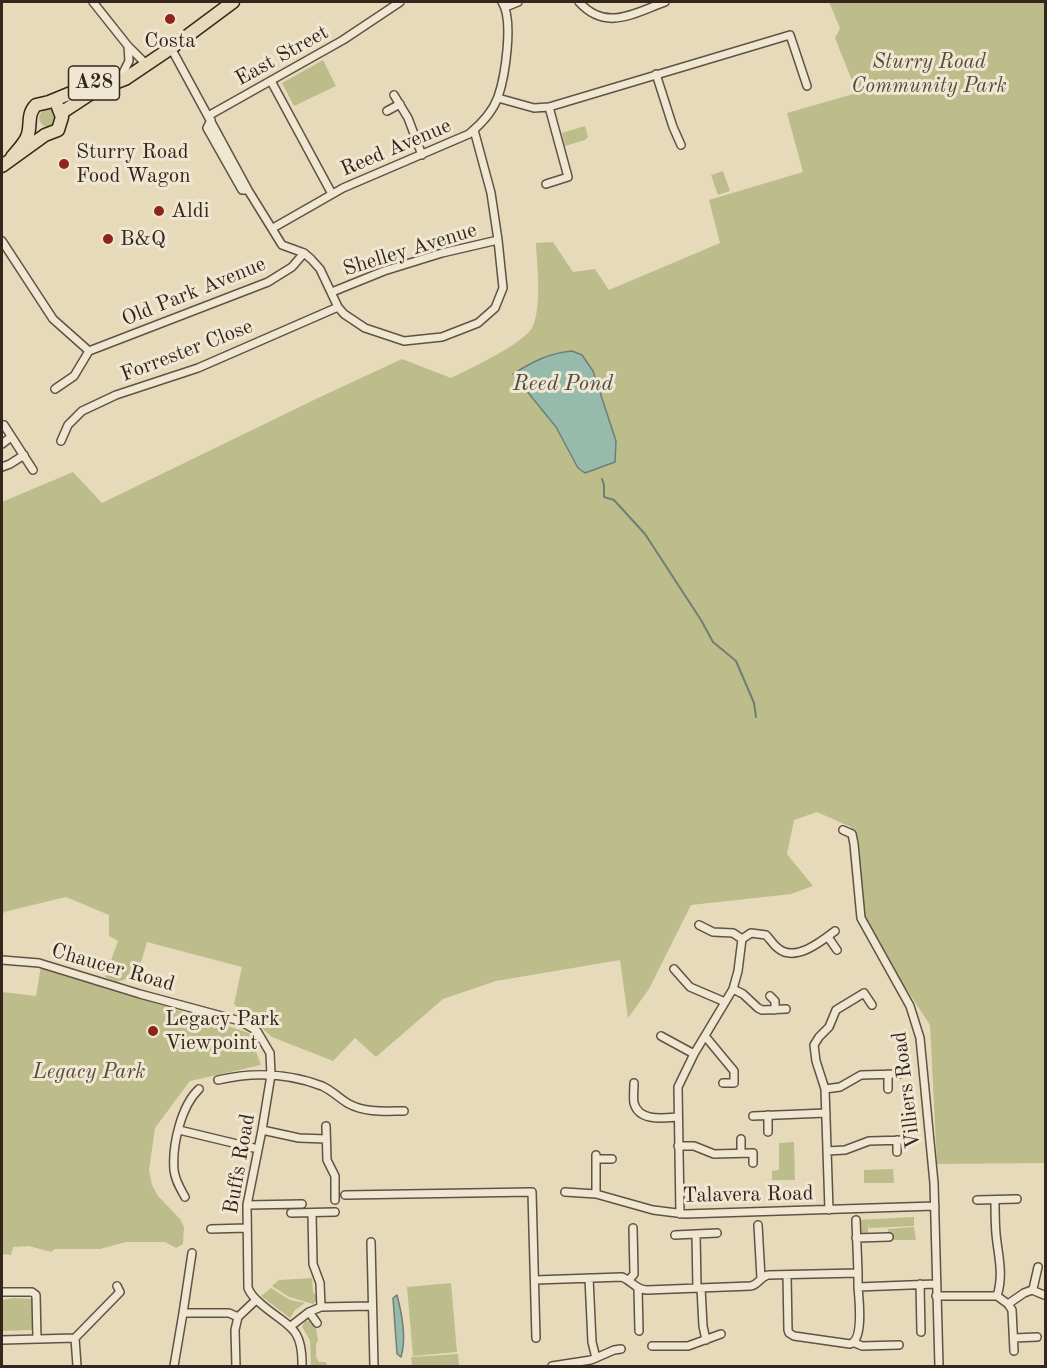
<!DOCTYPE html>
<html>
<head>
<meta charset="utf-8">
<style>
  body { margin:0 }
  #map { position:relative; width:1047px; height:1368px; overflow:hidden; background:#e6daba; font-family:"Old Standard TT",serif }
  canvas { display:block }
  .frame { position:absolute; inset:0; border:3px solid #35251d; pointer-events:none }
</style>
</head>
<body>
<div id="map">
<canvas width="1047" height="1368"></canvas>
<div class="frame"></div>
</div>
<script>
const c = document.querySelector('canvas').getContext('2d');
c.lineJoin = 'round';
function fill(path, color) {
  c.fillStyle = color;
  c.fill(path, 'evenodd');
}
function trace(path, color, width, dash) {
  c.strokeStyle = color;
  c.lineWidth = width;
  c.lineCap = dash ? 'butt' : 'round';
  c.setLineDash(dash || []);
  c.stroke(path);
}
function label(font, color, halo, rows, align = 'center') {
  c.font = font + ' "Old Standard TT",serif';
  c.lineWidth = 6;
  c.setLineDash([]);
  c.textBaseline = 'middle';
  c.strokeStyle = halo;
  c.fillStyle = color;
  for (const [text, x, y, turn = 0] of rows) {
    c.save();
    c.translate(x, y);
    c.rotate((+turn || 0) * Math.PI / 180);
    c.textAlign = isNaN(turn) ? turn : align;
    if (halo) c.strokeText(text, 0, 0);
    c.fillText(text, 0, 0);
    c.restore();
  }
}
const green = new Path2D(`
  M829 2H1045V1163L937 1164 930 1025 880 949 862 914 851 827 817 812 794 820 787 854 813 886 791 894 691 905 649 989 628 1018 620 960 496 981 443 999 376 1057 355 1038 333 1061 272 1037 234 1004 242 967 147 942 137 976 116 982 105 977 118 941 109 936V915L66 897 4 912 2 917V502L73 472 102 503 318 398 402 359 451 378C469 369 526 343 533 326 542 304 537 267 536 243L553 242 573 272 595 269 609 290 720 243 709 200 803 172 787 113 857 93 835 38 840 28ZM593 371 616 441 615 462 586 473 578 468 556 427 513 374Z
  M323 60 336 86 294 106 282 83Z
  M39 118a9 9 0 1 1 18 0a9 9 0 1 1-18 0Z
  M585 126 588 137 585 140 565 146 562 133Z
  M723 171 730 191 718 195 711 175Z
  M41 966 249 1033 261 1065 190 1081 155 1128 149 1170 152 1185 158 1196 180 1219 184 1227 183 1244 176 1248 165 1242H126L100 1249H55L51 1252 29 1246 13 1247 11 1255 2 1254V992L36 996Z
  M794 1142 795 1180H772V1171L779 1170V1143Z
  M893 1169 894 1183H864V1170Z
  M914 1217V1226L869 1228 868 1224V1236L860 1232 859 1220Z
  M914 1227 916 1240H891L890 1235H888V1229Z
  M312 1278 313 1292 316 1295V1301L313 1304 289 1297 272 1286 279 1280Z
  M451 1283 457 1352 413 1356 407 1287Z
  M271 1288 290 1300 305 1303 295 1310 290 1318 261 1296Z
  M14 1298 33 1299V1330L2 1331V1300Z
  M305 1321H309L316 1328 318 1341 316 1344V1357L319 1362H325L328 1366H311L310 1340 302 1327Z
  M458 1354 459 1366H412L411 1357Z`);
const water = new Path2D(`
  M572 351 582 355 593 371 616 441 615 462 585 473 578 468 556 427 513 374C532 362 549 353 572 351Z
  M397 1295C402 1314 407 1338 401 1357L397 1354 393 1298Z`);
const stream = new Path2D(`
  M602 479 604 485V497L614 500 645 534 701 620 713 642 736 661 754 703 756 717`);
const street = new Path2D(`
  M93 2 128 46 146 64
  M579 2C606 32 634 13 665 2
  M506 7 518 2
  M171 48 248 190 282 245 304 253 311 259 320 269 338 307 344 314 365 328 404 341 442 337 478 323 495 308 503 288 498 240 491 193 474 130
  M123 73 129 61 128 46
  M656 74 673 127 681 145
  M271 81 332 194
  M394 95 408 118 422 155
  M498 98 534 108 549 107 790 35 807 86
  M387 111 400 104
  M208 116 343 40 400 2
  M211 120 207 128 242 190H248
  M546 184 568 177 549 107
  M273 228 343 188 469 134C480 125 493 111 498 97 505 77 514 20 502 2
  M2 241 53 319 89 351 268 282 292 267 304 253
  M332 292 384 271 442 253 498 240
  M55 389 74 376 89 351
  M4 425 33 470
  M61 441 68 425 82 411 116 395 198 368 338 307
  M2 444 11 437
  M2 467 10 464 24 455
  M843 830 852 834 854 844 861 918 910 1006 920 1038 934 1183 939 1366
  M699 925 713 932 733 933 742 939 751 933 766 935C770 939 774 946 779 949 796 962 822 941 835 931
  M828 937 837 950
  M2 960 39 963 140 994 240 1021 257 1031 270 1053 271 1075 262 1130 247 1205 248 1288C251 1295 255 1299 260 1303 287 1327 303 1325 302 1366
  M674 969 690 987 725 1002
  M733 989 743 994 758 1008 762 1010 786 1009
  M770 996 775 1001V1010
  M661 1036 694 1054
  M705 1036 734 1071V1083H723
  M888 1074V1089
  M218 1080C252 1072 289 1073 322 1086 333 1091 340 1099 349 1104 366 1113 386 1111 404 1111
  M634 1083C634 1089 633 1098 634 1103 639 1122 664 1118 678 1117
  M825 1089 840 1087 861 1075 899 1074
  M768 1115V1132
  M753 1116 826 1113
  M326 1126 327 1160 335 1176V1200
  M179 1130 258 1149
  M262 1130 299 1138 326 1139
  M741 1139V1153
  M897 1140V1152
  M678 1146H694L714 1154 753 1153V1163
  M827 1151 845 1150 869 1141 905 1140
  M596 1155V1194
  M596 1159H612
  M565 1192 596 1194 653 1210 685 1214 935 1206
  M345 1195 532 1192 536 1338
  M185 1197C180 1188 175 1180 174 1170 172 1145 181 1106 199 1089
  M977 1200 1017 1199
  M995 1200C995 1211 995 1222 996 1234 998 1255 1004 1274 997 1296
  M247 1205 302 1204
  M829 1210 825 1089 816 1061 814 1045 819 1037 829 1027 836 1010 864 993 872 1005
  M291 1213 335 1212
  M312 1213 313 1264 320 1283 321 1307
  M680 1214 678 1087 694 1054 733 989 738 971 742 939
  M856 1220 858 1273
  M758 1225 761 1278
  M211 1229 246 1228
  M696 1234 697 1288
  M675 1235 717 1233
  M856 1238 889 1237
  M371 1242 374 1366
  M787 1275 788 1330 789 1333 794 1336 850 1344C864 1340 859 1300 858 1287
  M589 1278 592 1342 596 1358
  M535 1280 622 1277C632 1281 636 1290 647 1290L751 1286C759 1284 760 1277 768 1275L858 1273V1287L935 1284
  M629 1280 634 1274 633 1228
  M920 1284 921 1332
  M638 1288 639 1331
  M701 1288 703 1326 706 1340
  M1033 1289 1038 1267
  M2 1292H32L36 1295 37 1339
  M936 1296H997L1008 1304 1012 1310 1014 1351
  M1008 1304 1024 1293 1032 1290 1044 1295
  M309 1312 317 1323
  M183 1313 192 1253
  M291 1326 309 1312 321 1307 371 1306
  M75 1338 77 1366
  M1014 1338 1037 1337
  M2 1340 75 1338 120 1292 117 1286
  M855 1343 862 1346 899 1345
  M652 1346H688L721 1334
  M174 1366 183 1313H229L238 1317
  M236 1366 235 1330 238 1317 256 1300
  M552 1366 591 1360 614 1350 621 1349`);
const highway = new Path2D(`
  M61 113 96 90 125 79 171 48 233 2
  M12 157C17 151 24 144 27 137 32 126 26 115 36 105L49 102 105 79
  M2 166 45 135 58 130 62 117 58 107`);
const markers = [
  [170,19,6,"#8f2418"],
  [64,164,6,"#8f2418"],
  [159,211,6,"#8f2418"],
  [108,239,6,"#8f2418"],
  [153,1031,6,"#8f2418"]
];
const shields = [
  [94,83,51]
];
const shieldNames = [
  ["A28",94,83]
];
const poiNames = [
  ["Costa",170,41,"center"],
  ["Sturry Road",76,152],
  ["Food Wagon",76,176],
  ["Aldi",171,211],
  ["B&Q",120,239],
  ["Legacy Park",165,1019],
  ["Viewpoint",165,1043]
];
const streetNames = [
  ["East Street",282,56,-29],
  ["Reed Avenue",396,148,-23],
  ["Shelley Avenue",410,250,-17],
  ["Old Park Avenue",194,292,-22],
  ["Forrester Close",187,351,-21],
  ["Chaucer Road",113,968,16],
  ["Villiers Road",907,1090,-97],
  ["Buffs Road",240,1164,-80],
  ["Talavera Road",748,1195,-1]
];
const parkNames = [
  ["Sturry Road",929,62],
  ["Community Park",929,86],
  ["Legacy Park",89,1072]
];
const waterNames = [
  ["Reed Pond",563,384]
];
fill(green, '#bcbd8b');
fill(water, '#96bbad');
trace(water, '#6f7f73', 1.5);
trace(stream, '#6f7f73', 2);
trace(street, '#615244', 10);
trace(highway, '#35251d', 15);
trace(street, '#efe7d2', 7);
trace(highway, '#e6daba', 12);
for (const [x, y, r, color] of markers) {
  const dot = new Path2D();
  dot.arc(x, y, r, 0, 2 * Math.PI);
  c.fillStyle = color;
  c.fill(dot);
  trace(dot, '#efe7d2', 2);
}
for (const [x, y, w] of shields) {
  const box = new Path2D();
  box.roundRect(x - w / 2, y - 17, w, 34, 4.5);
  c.fillStyle = '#efe7d2';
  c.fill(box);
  trace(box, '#35251d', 1.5);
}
label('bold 20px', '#35251d', null, shieldNames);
label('21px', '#35251d', '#efe7d2', poiNames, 'left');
label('21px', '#35251d', '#efe7d2', streetNames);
label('italic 21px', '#574b38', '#efe7d2', parkNames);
label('italic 22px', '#4d4a41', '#efe7d2', waterNames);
</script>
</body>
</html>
